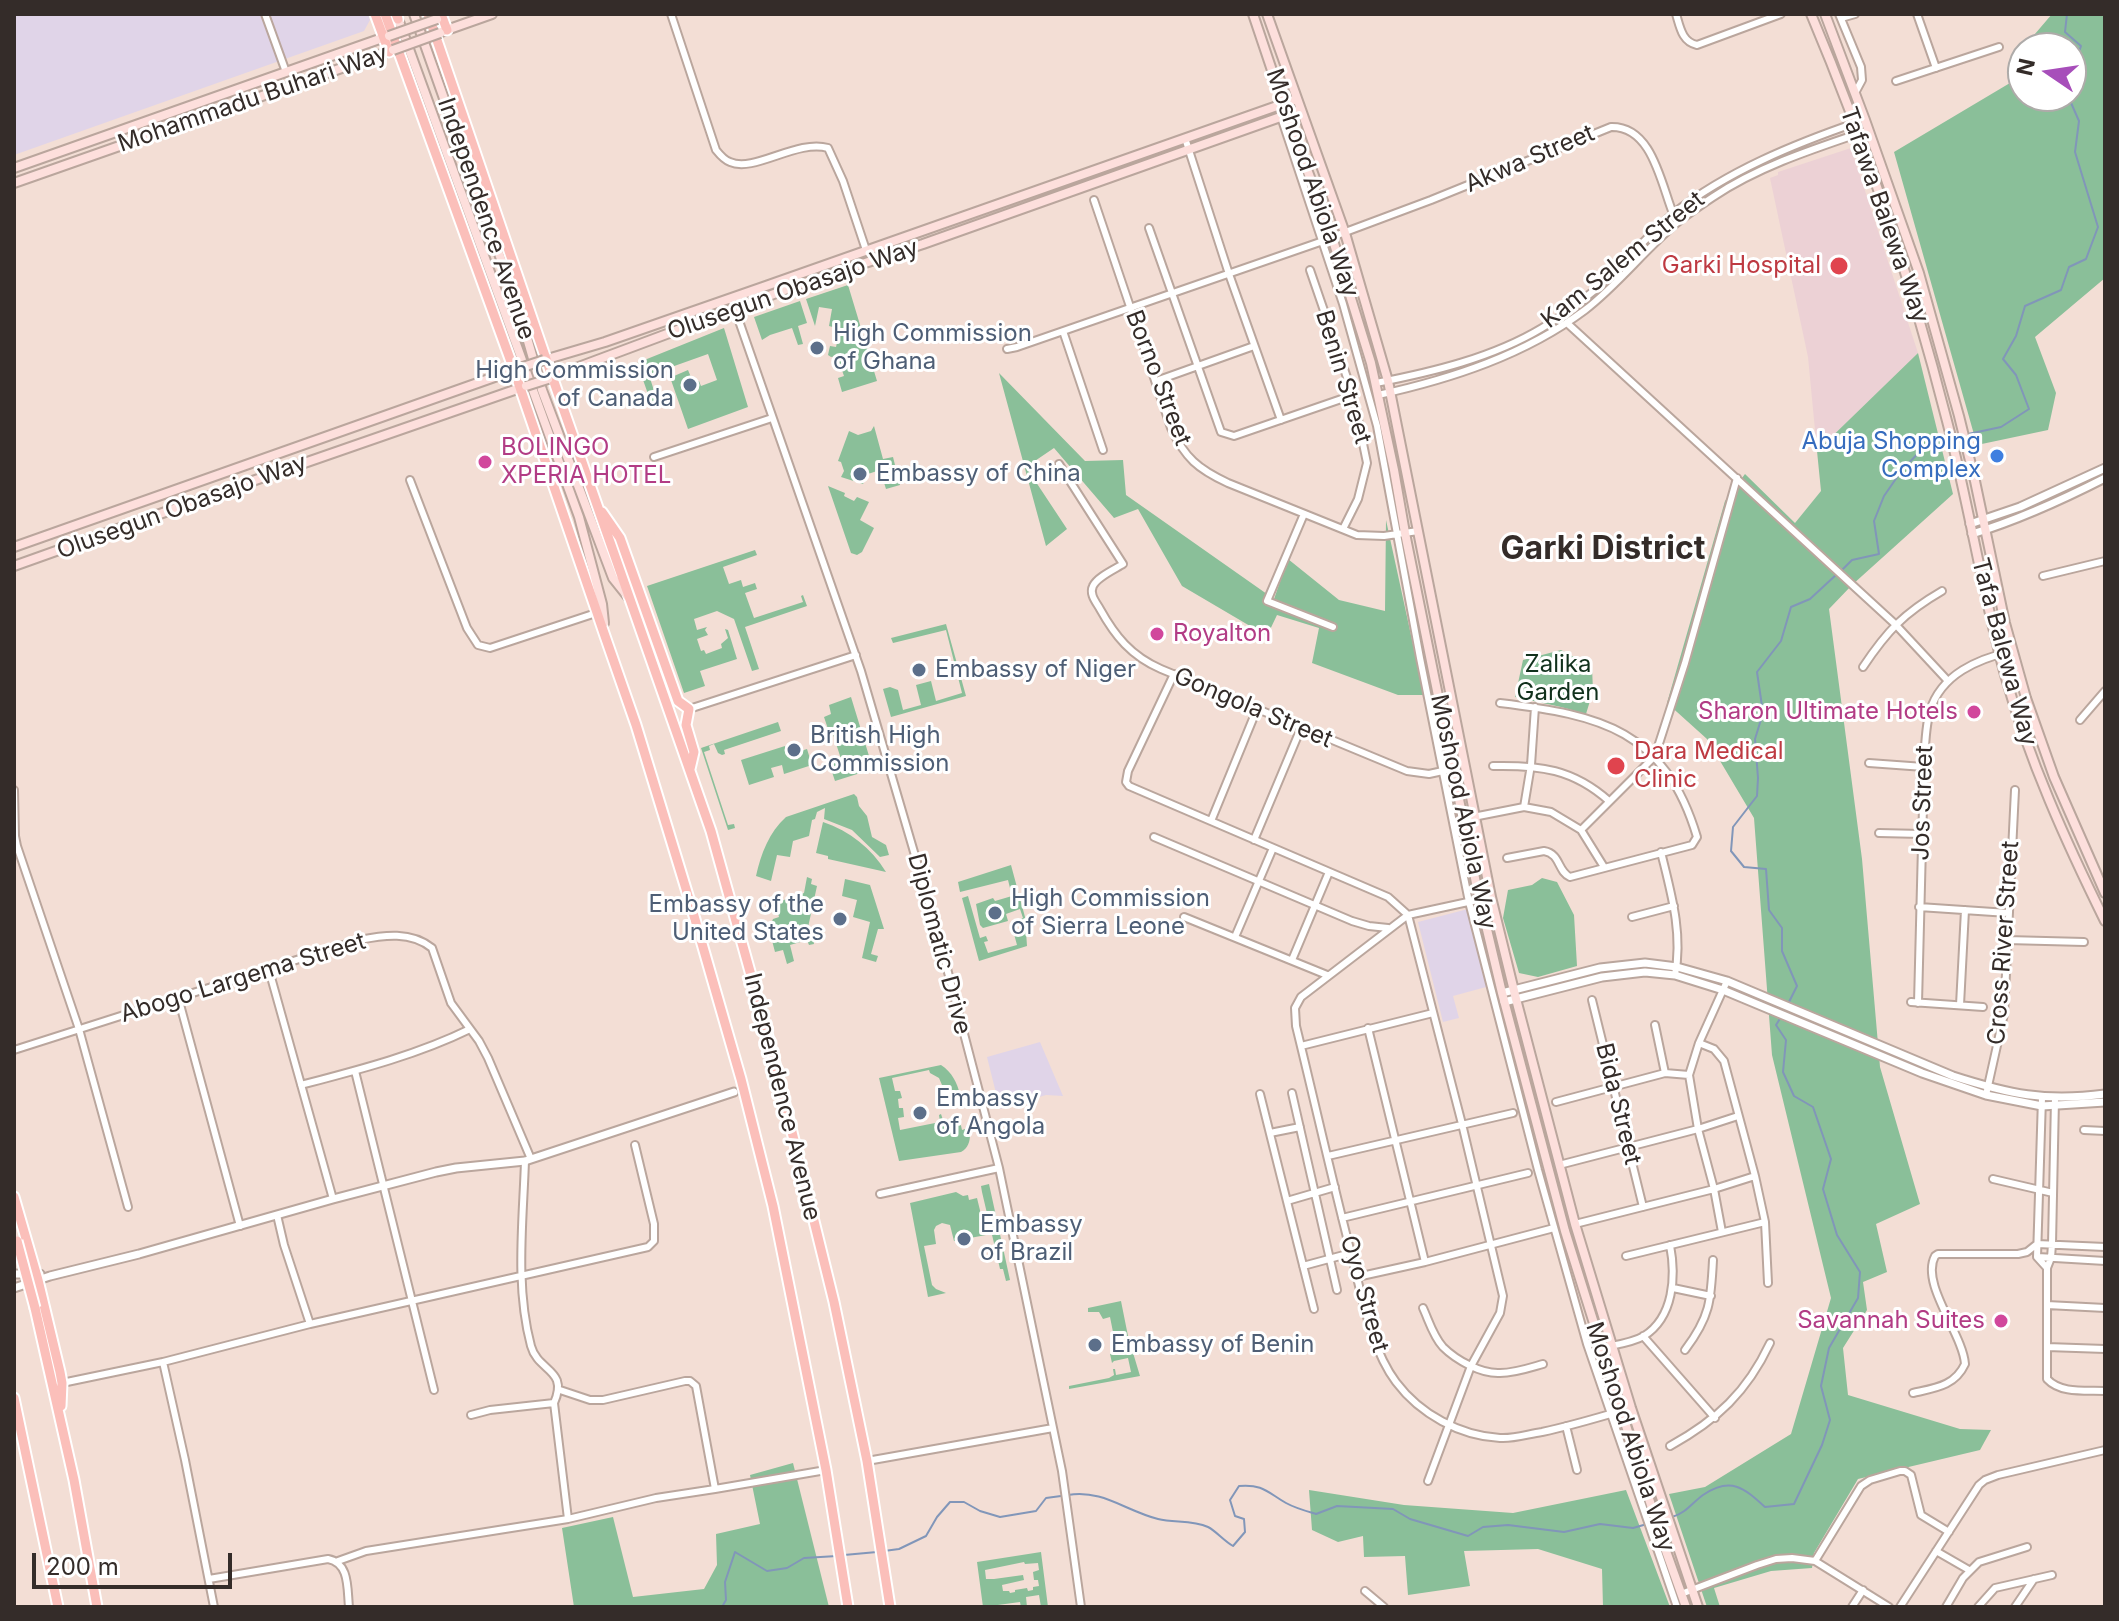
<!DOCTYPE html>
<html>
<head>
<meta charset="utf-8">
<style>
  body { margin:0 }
  #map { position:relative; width:2119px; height:1621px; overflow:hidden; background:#f3ded5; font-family:Inter,sans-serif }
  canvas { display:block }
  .frame { position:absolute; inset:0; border:16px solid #342c29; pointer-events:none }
  .north { position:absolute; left:2007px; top:32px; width:80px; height:80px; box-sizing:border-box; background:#fff; border:2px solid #aeaba9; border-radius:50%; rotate:283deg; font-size:22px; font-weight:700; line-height:32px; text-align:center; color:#342c29 }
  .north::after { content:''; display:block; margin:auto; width:28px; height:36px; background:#a74eba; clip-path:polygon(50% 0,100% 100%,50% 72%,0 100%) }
  .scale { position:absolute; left:32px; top:1553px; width:200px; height:36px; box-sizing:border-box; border:4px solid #342c29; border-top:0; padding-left:10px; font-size:24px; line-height:28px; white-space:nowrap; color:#342c29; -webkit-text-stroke:6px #fff; paint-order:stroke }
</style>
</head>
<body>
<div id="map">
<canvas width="2119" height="1621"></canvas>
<div class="frame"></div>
<div class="north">N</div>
<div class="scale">200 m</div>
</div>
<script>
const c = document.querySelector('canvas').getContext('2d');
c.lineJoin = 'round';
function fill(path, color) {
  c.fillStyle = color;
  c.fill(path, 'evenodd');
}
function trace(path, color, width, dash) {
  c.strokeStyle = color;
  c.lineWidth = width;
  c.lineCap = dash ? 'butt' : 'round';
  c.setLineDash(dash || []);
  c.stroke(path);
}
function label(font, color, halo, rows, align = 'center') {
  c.font = font + ' Inter,sans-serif';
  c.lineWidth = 6;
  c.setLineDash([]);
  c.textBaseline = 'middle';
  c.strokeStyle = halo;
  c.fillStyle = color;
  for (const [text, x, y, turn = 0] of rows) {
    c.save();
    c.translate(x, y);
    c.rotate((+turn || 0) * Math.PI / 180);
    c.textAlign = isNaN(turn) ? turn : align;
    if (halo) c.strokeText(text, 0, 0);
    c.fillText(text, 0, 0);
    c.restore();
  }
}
const commercial = new Path2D(`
  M14 14H368L370 20 364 31 14 155Z
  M1468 909 1487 982 1486 987 1453 996 1459 1018 1443 1022 1418 922Z
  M1040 1042 1063 1096 1046 1095 1000 1109 987 1057Z`);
const medical = new Path2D(`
  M1851 148 1918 353 1817 451 1808 357 1770 178 1778 175V172Z`);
const green = new Path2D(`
  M2052 14H2105V278L2035 337 2056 393 2048 430 1977 445 1894 152 2015 80 2013 60 2023 48V96H2071V48H2023Z
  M848 285 877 381 842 392 838 378 844 376 837 356 831 357 828 355 830 346 836 347 840 329 829 326 832 309 819 307 815 326 806 299Z
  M800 301 807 323 798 326 803 344 798 345 792 328 770 335 762 340 754 317Z
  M724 328 748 407 688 429 671 380 674 376 688 370 693 382 699 381 701 386 717 380 708 354 649 375 657 400 664 398 666 404 653 408 637 363Z
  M1918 353 1953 494 1852 585 1829 609 1862 859 1880 1067 1920 1204 1876 1224 1887 1272 1863 1282 1867 1310 1843 1348 1848 1395 1960 1429 1991 1430 1980 1450 1858 1479 1814 1553 1812 1568 1771 1571 1714 1588 1720 1607H1707L1669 1494 1705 1487 1791 1434 1831 1298 1772 1055 1754 818 1707 739 1667 703 1725 501 1745 474 1795 523 1821 491 1817 451Z
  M999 373 1085 461 1123 460 1126 495 1274 599 1288 559 1339 600 1385 611 1386 520 1424 695H1398L1312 663 1319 628 1277 615 1267 636 1182 586 1138 509 1114 518 1054 448 1026 467 1067 529 1046 546Z
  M874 426 883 459 893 457 900 485 886 489 880 470 868 474 863 484 841 477 844 471 841 462 838 461 849 431 858 435 871 431Z
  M828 486 845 493 844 496 854 501 857 497 869 502 860 520 874 528 862 552 857 555 851 553Z
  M755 550 757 555 723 567 729 584 741 580 743 587 755 583 757 589 745 593 754 618 803 602 801 596 803 595 807 606 745 627 759 669 752 671 734 619 717 611 694 619 697 630 707 627 705 630 708 635 697 639 701 651 704 650 706 654 722 648 721 644 728 638 725 629 728 630 737 659 700 671 705 686 684 693 647 586Z
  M946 624 966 696 891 717 883 689 890 687 898 690 903 710 921 705 916 685 931 681 936 701 962 693 946 630 893 643 891 638Z
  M1561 650 1592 667 1593 691 1586 714 1561 707 1515 697 1523 660Z
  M851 697 873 769 835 781 829 763 841 759 831 728 828 729 824 717 831 714 829 705Z
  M778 722 781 731 724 750 725 754 722 755 718 753 714 744 709 746 710 750 704 752 728 825 734 824 735 828 728 830 701 748Z
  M785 746 788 755 807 749 812 765 784 774 782 765 771 768 774 777 749 785 741 760Z
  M854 794 857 797 859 806 867 816 872 837 886 845 889 855 880 857 852 830 824 819 825 808 817 812 815 819 812 820 809 836 793 841 790 857 777 855 771 881 756 876C761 854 769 832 786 817Z
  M823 822C850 831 871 848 886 872L828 859V856L816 853Z
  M1011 865 1025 917 1027 946 979 961 962 898 968 896 980 938 986 936 988 941 984 942 988 953 1017 945 1014 934 1022 932 1019 920 1023 918 1020 909 1006 914 1008 921 983 928 980 925 976 904 993 898 995 901 1012 896 1008 880 960 892 958 882Z
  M807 877 812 879 811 884 817 886 807 932 812 934 814 944 809 945 807 940 790 945 794 961 787 964 783 950 775 952 769 929 773 919 779 917 775 903 804 893Z
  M1542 878 1557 882 1574 915 1577 966 1538 977 1519 973 1503 918 1508 890 1532 885Z
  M845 879 870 885 884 929H878L871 954 878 956 876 962 862 958 870 922 853 917 857 900 842 896Z
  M941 1065C952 1072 957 1083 960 1094L957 1095 958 1100 954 1099 950 1085H942L939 1078 930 1073 929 1070 892 1078 895 1091H900L902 1098 898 1099 899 1108H903L904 1117 898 1118 900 1130 940 1122 939 1115 941 1114 943 1120 959 1117 962 1130 965 1129 967 1134H970C970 1142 968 1148 961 1152L899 1161 879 1078Z
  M989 1184 1010 1280 1006 1281 1003 1269H1000L982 1192 981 1186Z
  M956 1192 963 1196 968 1195 969 1200 977 1198 986 1235 954 1241 950 1225 942 1223 936 1226 934 1230 936 1244 924 1246 932 1285 936 1289 946 1293 928 1297 910 1203Z
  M1121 1301 1128 1336 1140 1376 1069 1389V1386L1109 1378 1114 1375 1113 1369H1115L1116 1375 1131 1372 1128 1358 1114 1361 1112 1363 1110 1354 1117 1352 1110 1317 1103 1319 1099 1312H1088V1308Z
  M793 1463 829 1607H574L562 1528 613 1517 633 1597 704 1589 717 1565 716 1534 760 1524 750 1475Z
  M1309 1490 1404 1505 1513 1513 1626 1490 1670 1607H1603L1602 1569 1538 1549 1464 1551 1470 1586 1408 1595 1405 1556 1364 1557 1363 1536 1338 1542 1312 1530Z
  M1041 1552 1048 1607H1041L1039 1595 1026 1597 1027 1607H1021L1020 1602 983 1607 977 1562ZM1024 1562 1025 1564 1038 1563 1039 1570 1033 1572 1034 1580H1038L1039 1586 1033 1587V1590L1028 1591 1027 1588 1015 1590V1592L1010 1593 1009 1591H1003L1002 1585 1024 1580 1023 1575 994 1579H986L985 1570Z`);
const stream = new Path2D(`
  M2067 14 2065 32 2081 46 2071 74
  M1968 434 2001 427 2029 409 2016 375 2003 359 2016 336 2025 306 2061 290 2069 267 2086 259 2098 227 2075 152 2079 121 2068 96
  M1842 570 1852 560 1879 554 1874 521 1884 496 1902 470 1928 443 1950 438
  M1784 1012 1797 986 1782 951V928L1769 910 1766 869 1744 867 1731 851 1733 827 1757 796 1758 778 1755 739 1763 713 1757 672 1781 641 1791 607 1810 599 1837 574
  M1068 1495C1102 1489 1126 1511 1158 1519 1174 1523 1192 1520 1208 1527 1216 1531 1224 1541 1233 1546L1245 1532 1244 1519 1235 1516 1230 1500 1239 1486C1263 1484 1267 1492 1286 1503 1295 1508 1306 1511 1316 1514L1337 1506 1393 1509 1410 1519 1468 1536 1483 1527 1508 1525 1564 1532 1600 1524 1633 1528 1654 1522
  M1672 1517C1686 1513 1692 1503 1703 1495 1731 1476 1744 1488 1765 1507L1794 1504 1822 1445 1830 1420 1821 1386 1829 1348 1858 1298 1860 1272 1837 1235 1823 1189 1831 1159 1813 1107 1794 1096 1783 1072 1786 1040 1776 1025 1781 1017
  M884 1551 899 1549 926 1536 937 1517 950 1502H964L980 1511 1000 1517 1036 1511 1046 1498 1061 1496
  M844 1555 877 1552
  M722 1607 726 1600 725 1582 735 1552 767 1571 787 1568 804 1558 837 1556`);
const minor = new Path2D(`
  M265 14 286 72
  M671 14 716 150C720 155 724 160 730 162 754 173 797 139 828 148L843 181 866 250
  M1676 14C1680 27 1682 42 1697 45L1781 14
  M1839 14 1861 67 1862 80 1855 93
  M1917 14 1936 68
  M1841 18 1855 14
  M1896 81 1999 47
  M1281 117 1343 304 1377 426 1420 658 1469 902 1538 1170 1587 1344 1677 1607
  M1185 138 1229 274 1281 420
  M1094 200 1171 428C1185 458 1198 469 1228 483L1357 535 1384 536 1418 531
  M1149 228 1221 432 1234 436 1353 395
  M1332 237 1431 200 1611 127C1653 126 1661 185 1674 216
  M1310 270 1353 395 1367 463 1358 499 1343 529
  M731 298 861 671 938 934 999 1168 1062 1471 1081 1607
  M1567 323 1895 624 1948 681
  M1063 331 1103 450
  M1007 349 1017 347 1323 241
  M1156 381 1254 346
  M1376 383C1432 372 1492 358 1542 328 1566 314 1589 296 1609 277 1631 256 1651 232 1674 213 1728 171 1794 144 1858 122
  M1378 395C1451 379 1525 355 1585 310 1619 284 1645 249 1678 222 1689 213 1701 205 1713 197 1759 166 1816 148 1869 130
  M654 457 772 418
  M1059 464 1123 564C1115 569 1097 577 1093 586 1089 594 1096 602 1100 609 1115 636 1131 656 1161 669L1407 771 1429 774 1452 769
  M410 480 467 628 478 645 490 648 596 613
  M1304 514 1267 601 1333 627
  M2043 576 2105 561
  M1863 667C1887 631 1904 613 1942 591
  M1174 674 1128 771 1126 782 1129 786 1388 897 1408 915 1462 1124 1503 1296 1500 1313 1471 1366 1428 1481
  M1500 703C1601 715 1665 730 1697 837L1692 845 1570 877C1557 871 1561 854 1544 851L1507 858
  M689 709 856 655
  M2080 720 2105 691
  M1869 763 1924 767
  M1493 766C1540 765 1573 769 1609 801
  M14 790 15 836 17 846 79 1029 128 1207
  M1524 807 1531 765 1535 707
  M1463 819 1524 807 1551 812 1581 830 1604 867
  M1211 821 1257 709
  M1581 830 1655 756 1685 663 1737 478
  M1879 833 1922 834
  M1154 837 1352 921 1369 926 1388 928
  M1254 840 1301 728
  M1661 852C1671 893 1683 933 1675 975
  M1491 897 1408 915 1301 997 1295 1008 1296 1026C1315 1103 1332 1180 1352 1257 1362 1296 1371 1349 1396 1382 1420 1414 1460 1436 1500 1438 1514 1439 1528 1434 1542 1432 1570 1426 1597 1418 1624 1410
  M1919 907 2008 913
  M1184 917 1327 975
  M1632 917 1674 906
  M1235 937 1273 848
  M2007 940 2084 942
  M1292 960 1329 872
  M269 970 333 1199
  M178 997 240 1226
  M1592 1000 1643 1207
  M1911 1002 1983 1007
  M1918 1003 1924 767C1925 748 1925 728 1930 711 1941 674 1978 659 2012 651
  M1960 1005 1965 910
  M1655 1025 1665 1073
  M1368 1028 1425 1262
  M1699 1043 1714 1049 1724 1061 1755 1176 1765 1222 1768 1283
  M1301 1046 1433 1013
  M14 1050 359 940C384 935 411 931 432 948L451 1003 479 1041 488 1058 531 1159
  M355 1071 434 1390
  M301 1085C358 1070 417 1055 470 1029
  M1292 1093 1337 1290
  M1260 1094 1314 1309
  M1986 1095 2004 1014 2015 790
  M2042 1098 2037 1257 2047 1268
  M2055 1099 2052 1244 2051 1258 2047 1268V1379C2061 1394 2086 1390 2105 1391
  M1556 1102 1665 1073 1689 1075
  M2084 1130 2105 1131
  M1270 1133 1300 1127
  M1328 1156 1513 1113
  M525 1161C523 1222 515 1286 531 1346 538 1372 569 1369 554 1403L568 1519
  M1559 1165 1698 1129 1738 1116
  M1993 1179 2053 1193
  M880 1194 999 1168
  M1287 1201 1335 1187
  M277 1215 284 1245 310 1324 648 1247 654 1241V1224L635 1145
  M1342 1218 1528 1173
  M1575 1224 1714 1189 1755 1176
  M1722 1232 1714 1189 1698 1129 1689 1075 1699 1043 1727 981
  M1626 1256 1765 1222
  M2038 1257 2105 1261
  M1303 1266 1351 1253
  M1357 1277 1425 1262 1554 1228
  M1673 1288 1711 1296
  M2047 1305 2105 1308
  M1423 1308C1429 1321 1433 1336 1443 1347 1456 1360 1481 1374 1500 1373 1515 1373 1529 1368 1543 1364
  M1643 1336 1715 1418
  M2047 1347 2105 1349
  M1601 1348C1614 1345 1632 1343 1644 1336 1674 1317 1676 1276 1670 1245
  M1685 1350C1710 1317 1711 1301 1713 1260
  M163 1362 310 1324
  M62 1383 163 1362 185 1460 214 1607
  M560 1390 590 1400H603L685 1381H690L696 1386 715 1489 826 1470
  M1913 1393C1935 1388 1955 1386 1965 1364 1963 1334 1920 1284 1935 1256L1938 1254H2018L2027 1252 2037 1244 2105 1247
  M471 1415 490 1410 554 1403
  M1566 1426 1577 1470
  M1670 1446C1717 1420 1747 1392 1770 1343
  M867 1461 1053 1428
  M1936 1551 1969 1570
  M338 1561 366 1551 568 1519 656 1498 715 1489
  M1815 1561 1861 1486 1870 1480 1900 1471H1905L1911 1475 1921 1515 1949 1532
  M209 1579 328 1559C350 1563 347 1589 349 1607
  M1365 1591 1384 1607
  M1681 1594 1757 1565 1776 1559 1792 1558 1815 1561 1889 1607
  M1852 1607 1863 1590
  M1900 1607 1979 1485 1985 1480 1998 1475 2105 1450
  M1946 1607 1963 1578 1979 1562 2027 1547
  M1978 1607 1995 1588 2052 1575
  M2015 1607 2034 1579`);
const tertiary = new Path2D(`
  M1970 524 2020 507 2105 468
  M1972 534C2018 520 2062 500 2105 478
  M1502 993 1600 968 1645 963 1677 967 1727 981 1953 1076C2009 1094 2045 1102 2105 1094
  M1504 1002 1602 977 1645 972 1675 975 1723 990 1922 1073 1986 1095 2042 1106 2105 1102
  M14 1274H40
  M14 1288 50 1276 139 1254 333 1199 436 1172 456 1168 525 1161 734 1092`);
const secondary = new Path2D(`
  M414 14 519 310 542 390 613 578 629 598
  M1253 14 1287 115 1332 237 1371 363 1394 470 1405 533 1476 883 1502 993 1565 1231 1661 1537 1686 1607
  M1267 14 1345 233 1388 381 1491 897 1516 999 1575 1224 1631 1408 1698 1607
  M1811 14C1866 144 1912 284 1947 421 1969 505 1982 591 2005 675 2029 760 2066 842 2105 921
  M1825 14 1865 120 1919 273 1959 416 1975 481 2005 623 2026 698 2054 777 2105 893
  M397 16 579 517 602 604 604 623
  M441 32 492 14
  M14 168 388 36
  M14 183 393 50
  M544 360 605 342 763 287 1297 99
  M549 378 798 285 923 244 1300 110
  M14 547 520 368
  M14 566 241 485 526 386`);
const primary = new Path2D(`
  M375 14 389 52
  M385 14 514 370 605 636 636 725 690 902 741 1079 773 1206 826 1470 848 1607
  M396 14 398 19
  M428 14 546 359 711 831 772 1051 834 1302 867 1461 890 1607
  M441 14 447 30
  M602 512 620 538 678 701 689 709 686 725 694 752 690 769
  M14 1197 38 1280 60 1372 62 1383 61 1406
  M35 1308 74 1480 97 1607
  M14 1398 58 1607`);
const secondaryBridge = new Path2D(`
  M389 36 437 19
  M393 50 440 33
  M520 368 544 360
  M526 386 548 379`);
const primaryBridge = new Path2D(`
  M17 1241 35 1308`);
const markers = [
  [1839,266,10,"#e0444e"],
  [817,348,8,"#5c6f8a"],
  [690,385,8,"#5c6f8a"],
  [1997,456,8,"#3f7fe0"],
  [485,462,8,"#d1479c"],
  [860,474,8,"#5c6f8a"],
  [1157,634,8,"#d1479c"],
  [919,670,8,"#5c6f8a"],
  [1974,712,8,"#d1479c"],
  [794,750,8,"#5c6f8a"],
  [1616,766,10,"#e0444e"],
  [995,913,8,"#5c6f8a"],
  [840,919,8,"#5c6f8a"],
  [920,1113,8,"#5c6f8a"],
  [964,1239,8,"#5c6f8a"],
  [2001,1321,8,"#d1479c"],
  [1095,1345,8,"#5c6f8a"]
];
const streetNames = [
  ["Mohammadu Buhari Way",253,99,-19],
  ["Akwa Street",1530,159,-23],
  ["Moshood Abiola Way",1312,183,71],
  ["Tafawa Balewa Way",1884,215,71],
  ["Independence Avenue",486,219,71],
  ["Kam Salem Street",1623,260,-39],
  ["Olusegun Obasajo Way",793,290,-19],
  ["Benin Street",1343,377,73],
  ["Borno Street",1158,378,69],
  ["Olusegun Obasajo Way",182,507,-20],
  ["Tafa Balewa Way",2004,652,75],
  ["Gongola Street",1253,708,23],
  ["Jos Street",1923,803,-88],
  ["Moshood Abiola Way",1463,812,78],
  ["Cross River Street",2004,943,-86],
  ["Diplomatic Drive",939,944,75],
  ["Abogo Largema Street",243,978,-17],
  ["Independence Avenue",782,1097,76],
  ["Bida Street",1618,1104,76],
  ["Oyo Street",1364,1294,74],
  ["Moshood Abiola Way",1630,1437,72]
];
const healthNames = [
  ["Garki Hospital",1821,266],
  ["Dara Medical",1634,752,"left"],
  ["Clinic",1634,780,"left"]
];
const serviceNames = [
  ["High Commission",833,334],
  ["of Ghana",833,362],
  ["High Commission",674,371,"right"],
  ["of Canada",674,399,"right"],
  ["Embassy of China",876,474],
  ["Embassy of Niger",935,670],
  ["British High",810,736],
  ["Commission",810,764],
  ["High Commission",1011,899],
  ["of Sierra Leone",1011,927],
  ["Embassy of the",824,905,"right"],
  ["United States",824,933,"right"],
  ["Embassy",936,1099],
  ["of Angola",936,1127],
  ["Embassy",980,1225],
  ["of Brazil",980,1253],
  ["Embassy of Benin",1111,1345]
];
const shopNames = [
  ["Abuja Shopping",1981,442],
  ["Complex",1981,470]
];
const hotelNames = [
  ["BOLINGO",501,448],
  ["XPERIA HOTEL",501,476],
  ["Royalton",1173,634],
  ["Sharon Ultimate Hotels",1958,712,"right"],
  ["Savannah Suites",1985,1321,"right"]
];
const parkNames = [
  ["Zalika",1558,665],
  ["Garden",1558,693]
];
const districtNames = [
  ["Garki District",1603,549]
];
fill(commercial, '#e0d4e8');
fill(medical, '#ecd1d5');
fill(green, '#8abf99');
trace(stream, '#8196b9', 2);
trace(minor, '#baa69d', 10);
trace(tertiary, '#baa69d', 11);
trace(secondary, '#baa69d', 12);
trace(primary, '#fff', 13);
trace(minor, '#fff', 6);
trace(tertiary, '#fff', 7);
trace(secondary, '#fddfdc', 8);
trace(primary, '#fbbfba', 9);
trace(secondaryBridge, '#baa69d', 12, []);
trace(primaryBridge, '#fff', 13, []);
trace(secondaryBridge, '#fddfdc', 8);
trace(primaryBridge, '#fbbfba', 9);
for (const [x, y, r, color] of markers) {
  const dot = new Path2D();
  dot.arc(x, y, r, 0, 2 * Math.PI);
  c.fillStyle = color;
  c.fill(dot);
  trace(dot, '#fff', 3);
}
label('24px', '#342c29', '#fff', streetNames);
label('24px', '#be3a42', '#fff', healthNames, 'right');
label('24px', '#4e5e75', '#fff', serviceNames, 'left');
label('24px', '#366cbe', '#fff', shopNames, 'right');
label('24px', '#b23c85', '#fff', hotelNames, 'left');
label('24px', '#11311c', '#fff', parkNames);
label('bold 32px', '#342c29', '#fff', districtNames);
</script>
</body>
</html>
